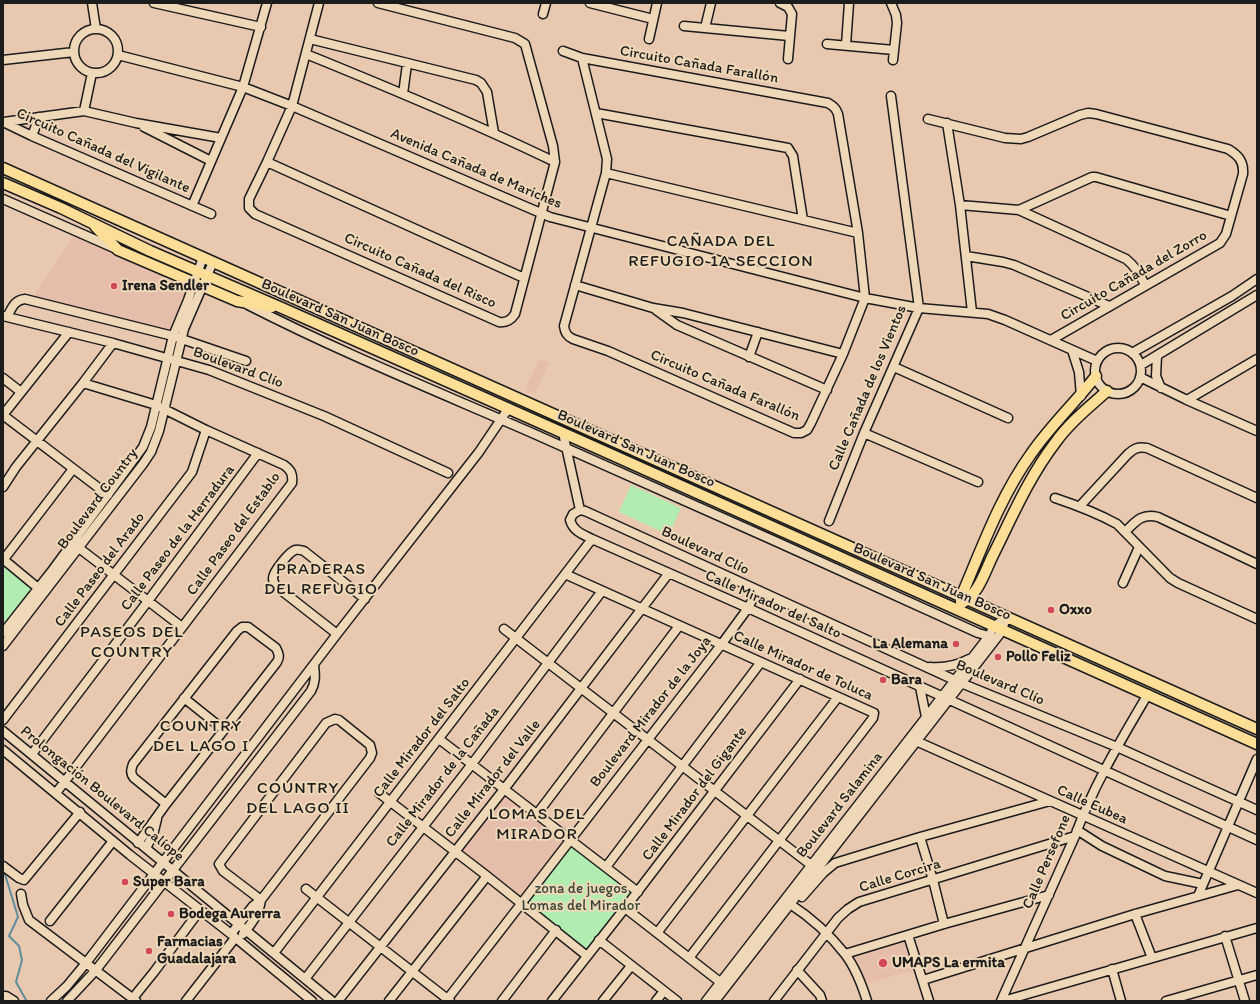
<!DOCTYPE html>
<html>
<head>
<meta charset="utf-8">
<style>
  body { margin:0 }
  #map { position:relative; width:1260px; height:1004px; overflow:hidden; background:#e9c8b0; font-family:Itim,sans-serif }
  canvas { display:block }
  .frame { position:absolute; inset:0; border:4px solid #1c1c1c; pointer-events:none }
</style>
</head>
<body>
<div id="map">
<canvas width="1260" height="1004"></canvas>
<div class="frame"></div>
</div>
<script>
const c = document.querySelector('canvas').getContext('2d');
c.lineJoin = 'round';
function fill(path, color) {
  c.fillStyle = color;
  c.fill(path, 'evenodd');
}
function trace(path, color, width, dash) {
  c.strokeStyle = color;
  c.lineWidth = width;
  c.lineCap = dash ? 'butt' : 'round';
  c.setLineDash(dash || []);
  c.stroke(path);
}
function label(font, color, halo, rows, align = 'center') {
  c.font = font + ' Itim,sans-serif';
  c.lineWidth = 4;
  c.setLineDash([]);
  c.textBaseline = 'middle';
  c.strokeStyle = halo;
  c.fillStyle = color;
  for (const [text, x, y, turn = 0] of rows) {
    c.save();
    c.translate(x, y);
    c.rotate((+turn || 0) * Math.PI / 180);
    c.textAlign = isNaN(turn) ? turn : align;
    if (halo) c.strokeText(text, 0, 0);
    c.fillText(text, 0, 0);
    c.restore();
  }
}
const built = new Path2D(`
  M75 234 184 281 189 290 173 337 31 300Z
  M539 360 549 362 535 393 525 390Z
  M505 789 569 838 521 902 455 852Z
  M905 941 915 970 863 984 852 956Z`);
const green = new Path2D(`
  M631 485 681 508 669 535 619 512Z
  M3 564 35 589 3 629Z
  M569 838 639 891 589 955 521 902Z`);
const stream = new Path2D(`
  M4 871 18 917 9 936 19 946 22 960 16 982 26 1000`);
const minor = new Path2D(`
  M92 3 96 29
  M154 3 261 27
  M319 3 292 106 267 162 249 199V208L255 214 499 322C507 323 511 320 515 314L555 162 553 146 525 44 515 38 378 3
  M590 3 653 19
  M780 3 788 7 792 14 788 59
  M891 3 896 15 897 23 893 60
  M543 14 546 3
  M684 26 789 36
  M705 28 711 3
  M74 51a22 22 0 1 1 44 0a22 22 0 1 1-44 0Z
  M310 39 476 80 481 83 487 92 494 133
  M649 39 657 3
  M827 44 894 50
  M846 45 849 3
  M563 51 582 58 828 103C833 106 836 108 838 114L858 233 865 298 843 354 811 423 807 430 801 433H794L608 351 573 339C567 336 565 333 564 326L606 173 607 159 582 58
  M306 54C390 88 474 123 555 162
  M118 55 243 87 292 106 550 217 865 298 919 308 988 314 1005 320 1097 361
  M3 60 74 52
  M403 94 407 64
  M84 111 92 73
  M596 113 788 148 793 156 803 220
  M928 119 1005 138 1021 139 1028 137 1080 115 1088 113 1096 114 1228 149C1238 155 1244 161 1243 174L1226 234 1220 243 1051 340
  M3 122 32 136 211 214
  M4 122 84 111 136 123 221 138
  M947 123 960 205 972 312
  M144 127 211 161
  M32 136 39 117
  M267 162 524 278
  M606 173 858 233
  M3 199 114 248
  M960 205 1019 210 1126 259C1135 266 1140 274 1145 285
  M192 206 243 87 267 3
  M1019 210 1092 177H1096L1231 216
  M966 256 1003 262 1014 265 1109 306
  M575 285 653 308 683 313 843 354
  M248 305C340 352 436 391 530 432 680 498 829 565 978 633L989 636
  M656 310 677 325 827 390
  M3 316 113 343 209 370 324 416 448 473
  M7 317C12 308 14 300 25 299L173 336 246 361
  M1095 371a23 23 0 1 1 46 0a23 23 0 1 1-46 0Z
  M1072 350 1079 372 1081 396
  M1132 353 1232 296 1257 279
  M1157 356 1156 376 1161 388
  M749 357 758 332
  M1141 365 1257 295
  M894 367 1008 418
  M1140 377 1187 400 1257 431
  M3 378 21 392
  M1187 400 1257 359
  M3 415 108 495
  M3 415 69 332
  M563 433 580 510
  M864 433 978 482
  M3 487 16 467 83 383 113 343
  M1055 498C1076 505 1097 513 1117 524L1170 578 1178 583 1257 619
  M1080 506 1127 455C1133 449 1138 446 1147 448L1257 498
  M580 510 573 514 570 520C573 531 582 534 592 539L748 608 1257 840
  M580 510 585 511 961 683 1117 747 1257 810
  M829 521 864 433 919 308 891 96
  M1125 532C1136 521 1142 513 1158 517L1257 564
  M75 545 182 627
  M3 559 38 588
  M4 559 73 469
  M565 574 874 713 873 718 689 958
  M1123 583 1139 547
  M504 629 811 865
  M3 633 51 572 143 447 151 427 173 336 188 300 203 257
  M337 634 277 587C275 585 273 582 273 578 273 572 289 552 295 550 298 549 301 550 304 551L365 599
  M3 646 143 464 151 452 159 431 184 329 213 262
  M930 667C944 668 956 666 969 659
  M920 687 926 717
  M184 698 224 730
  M3 720 192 472 206 430
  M3 731 332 1001
  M439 739 638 892
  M916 741 1257 893
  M3 750 130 855 231 934 312 1001
  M32 754 148 601 258 453
  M56 793 292 483C293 474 291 470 284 465L206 430 156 405 83 383
  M379 793 487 876 587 956
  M537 814 679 626
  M1077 830 1102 846 1165 876 1203 884
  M920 837 933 880 944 924
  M138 843 166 804 277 662C280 657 279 654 276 648L248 627H242L237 631 133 764C131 770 130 773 134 778L166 804
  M146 848 153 835 157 819
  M3 866 19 878 24 880 80 812
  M606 867 761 662
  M306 889 450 1001
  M21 894 23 905 29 920 136 1001
  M1198 896 1257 759
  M802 897 823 873 835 863 920 837 1050 801
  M790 904C810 917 830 935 845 954 855 967 862 985 867 1001
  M625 908 720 982
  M1135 914 1152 958
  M50 921 113 841
  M657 933 838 697
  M231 934 253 906 261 900 370 758 372 753 370 745 339 720 335 719 326 723 219 864 223 871 261 900
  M243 934C252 923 259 914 261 900
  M908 935 929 1001
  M1225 936 1245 1001
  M599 940 677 1001
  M274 953 592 539
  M845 954 944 924 1049 895
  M1112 969 1121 1001
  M797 970 820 995 822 1001
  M305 979 472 764 602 591
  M923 980 1135 914 1238 885
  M3 996H6L14 1001
  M133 998 154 972 200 910
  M51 1001 67 986 86 963 337 634 479 452 508 409
  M67 1001 96 970 311 691C316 682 315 675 314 665
  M186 1001 235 938
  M338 1001 505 788 669 573
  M389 1001 487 876
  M446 1001 721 645 748 608 757 591
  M502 1001 556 930
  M552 1001 625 908 800 679
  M603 1001 631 966
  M656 1001 664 991
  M706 1001 989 636 994 626 1003 620H1012
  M715 1001 999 635 1002 630 1004 624
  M774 1001 838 918 848 909 859 902 1075 836
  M1001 1001 1075 836C1093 786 1121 740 1148 694
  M1003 1001 1257 928
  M1166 1001 1257 975`);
const major = new Path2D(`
  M3 168C421 355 839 542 1257 729
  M3 183 61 208 150 251 282 308 588 444 1257 744
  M95 226 118 250 237 301 272 307
  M961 602V597C982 548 1000 497 1031 454 1050 426 1075 403 1096 376
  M962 603C979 594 985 571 993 555 1012 517 1029 477 1055 443 1069 423 1089 407 1107 391`);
const markers = [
  [114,286,4,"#d1495b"],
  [1051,610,4,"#d1495b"],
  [956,644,4,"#d1495b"],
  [998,657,4,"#d1495b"],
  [883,680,4,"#d1495b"],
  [125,882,4,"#d1495b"],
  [171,914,4,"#d1495b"],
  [149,951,4,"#d1495b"],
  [883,963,5,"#d1495b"]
];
const streetNames = [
  ["Circuito Cañada Farallón",699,65,10],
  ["Circuito Cañada del Vigilante",103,151,24],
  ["Avenida Cañada de Mariches",476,169,23],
  ["Circuito Cañada del Risco",420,271,24],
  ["Circuito Cañada del Zorro",1134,276,-30],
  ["Boulevard San Juan Bosco",340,318,24],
  ["Boulevard Clío",238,368,20],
  ["Circuito Cañada Farallón",725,386,23],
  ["Calle Cañada de los Vientos",868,388,-67],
  ["Boulevard San Juan Bosco",636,449,24],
  ["Boulevard Country",98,499,-53],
  ["Calle Paseo del Establo",234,534,-54],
  ["Calle Paseo de la Herradura",178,538,-53],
  ["Boulevard Clío",705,551,25],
  ["Calle Paseo del Arado",100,570,-53],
  ["Boulevard San Juan Bosco",932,582,24],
  ["Calle Mirador del Salto",773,605,24],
  ["Calle Mirador de Toluca",803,666,24],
  ["Boulevard Clío",1000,683,23],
  ["Boulevard Mirador de la Joya",651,712,-52],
  ["Calle Mirador del Salto",422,738,-52],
  ["Calle Mirador de la Cañada",443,777,-52],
  ["Calle Mirador del Valle",493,779,-52],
  ["Prolongación Boulevard Calíope",102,794,39],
  ["Calle Mirador del Gigante",695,794,-53],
  ["Boulevard Salamina",840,805,-52],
  ["Calle Eubea",1092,805,24],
  ["Calle Persefone",1047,862,-67],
  ["Calle Corcira",900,876,-17]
];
const poiNames = [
  ["Irena Sendler",122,286],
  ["Oxxo",1059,610],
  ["La Alemana",948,644,"right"],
  ["Pollo Feliz",1006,657],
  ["Bara",891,680],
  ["Super Bara",133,882],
  ["Bodega Aurerra",179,914],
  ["Farmacias",157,942],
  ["Guadalajara",157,959],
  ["UMAPS La ermita",892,963]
];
const parkNames = [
  ["zona de juegos",581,889],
  ["Lomas del Mirador",581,906]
];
const quarterNames = [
  ["CAÑADA DEL",721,242],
  ["REFUGIO 1A SECCION",721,262],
  ["PRADERAS",321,570],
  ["DEL REFUGIO",321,590],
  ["PASEOS DEL",132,633],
  ["COUNTRY",132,653],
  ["COUNTRY",201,727],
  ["DEL LAGO I",201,747],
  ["COUNTRY",298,789],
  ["DEL LAGO II",298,809],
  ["LOMAS DEL",537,815],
  ["MIRADOR",537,835]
];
fill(built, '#e6bdab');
fill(green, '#b1ecb1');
trace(stream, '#608d9b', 2);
trace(minor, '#1c1c1c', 11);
trace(major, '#1c1c1c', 13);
trace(minor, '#eed8b7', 8);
trace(major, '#fcde96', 10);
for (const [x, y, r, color] of markers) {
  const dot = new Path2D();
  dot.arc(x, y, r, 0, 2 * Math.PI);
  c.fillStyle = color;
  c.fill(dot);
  trace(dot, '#eed8b7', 1.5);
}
label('15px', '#1c1c1c', '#eed8b7', streetNames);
label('bold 15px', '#1c1c1c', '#eed8b7', poiNames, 'left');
label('15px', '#3a463a', '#eed8b7', parkNames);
c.letterSpacing = '1px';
label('17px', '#1c1c1c', '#eed8b7', quarterNames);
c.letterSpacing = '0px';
</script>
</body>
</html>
